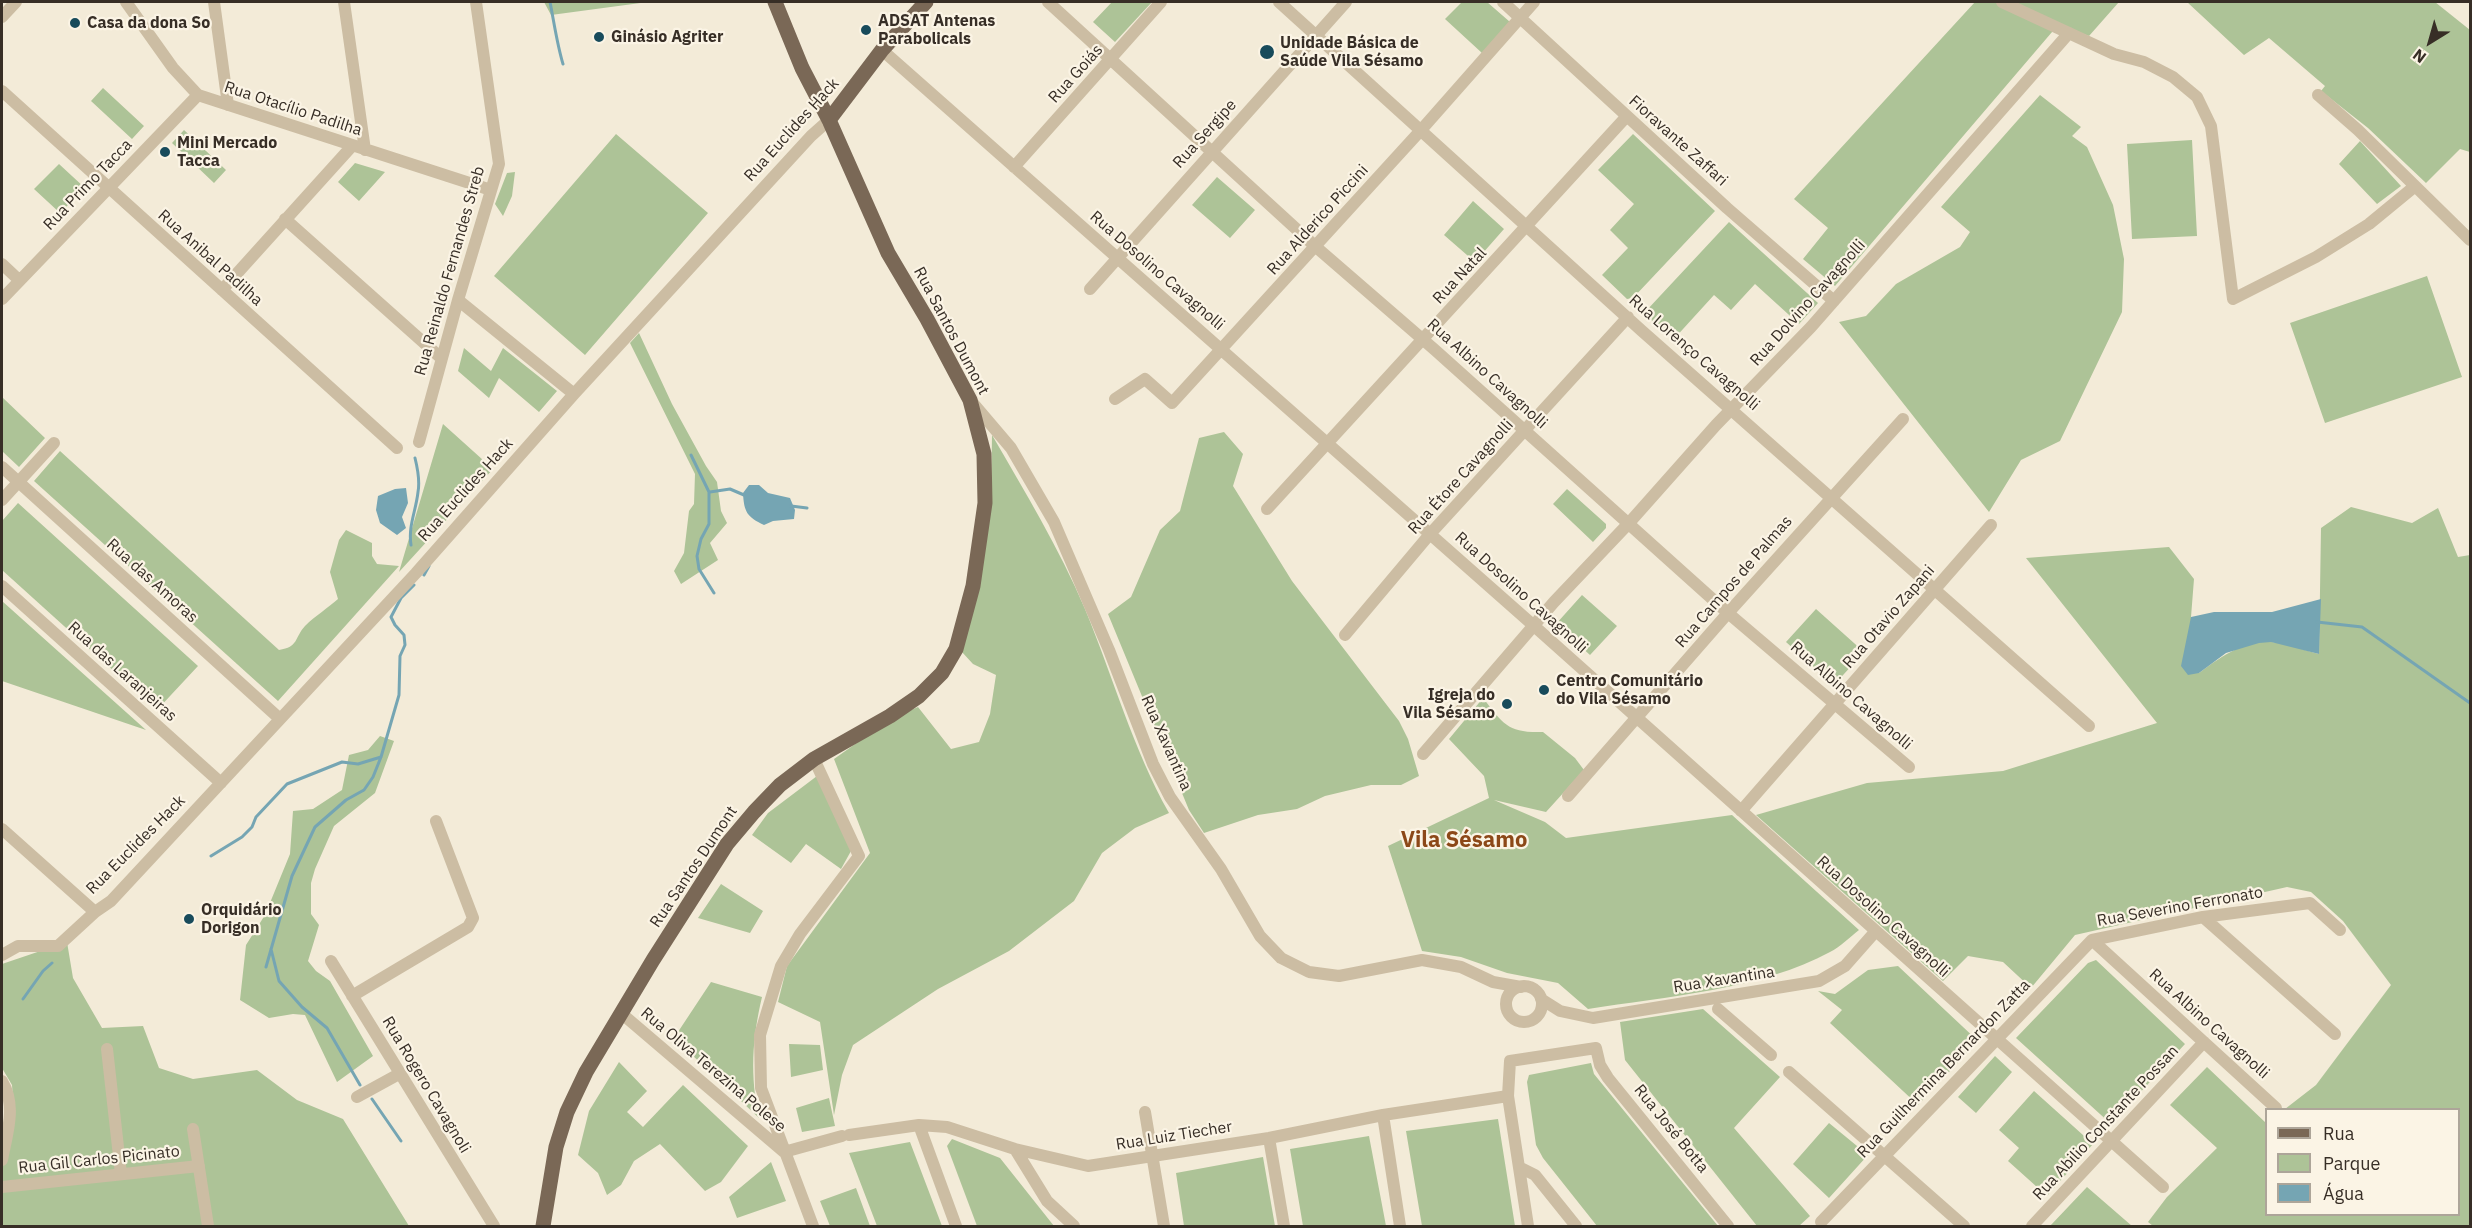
<!DOCTYPE html>
<html>
<head>
<meta charset="utf-8">
<style>
  body { margin:0 }
  #map { position:relative; width:2472px; height:1228px; overflow:hidden; background:#f3ebd8; font-family:"IBM Plex Sans",sans-serif }
  canvas { display:block }
  .frame { position:absolute; inset:0; border:3px solid #372e26; pointer-events:none }
  .legend { position:absolute; left:2265px; top:1108px; width:195px; height:108px; box-sizing:border-box; background:#fbf4e5; border:2px solid #ada599; margin:0; padding:8px 10px; list-style:none; font-size:18px; color:#372e26 }
  .legend li { display:flex; align-items:center; gap:12px; height:30px }
  .legend b { width:30px; border:2px solid #ada599 }
  .north { position:absolute; left:2400px; top:12px; width:60px; height:60px; -webkit-text-stroke:4px #fbf4e5; paint-order:stroke; rotate:217deg; font-size:16px; font-weight:700; line-height:24px; text-align:center; color:#372e26 }
  .north::after { content:''; display:block; margin:auto; width:21px; height:27px; background:#372e26; clip-path:polygon(50% 0,100% 100%,50% 72%,0 100%) }
</style>
</head>
<body>
<div id="map">
<canvas width="2472" height="1228"></canvas>
<div class="frame"></div>
<ul class="legend">
<li><b style="height:8px;background:#7a6856"></b>Rua</li>
<li><b style="height:16px;background:#adc397"></b>Parque</li>
<li><b style="height:16px;background:#75a5b3"></b>Água</li>
</ul>
<div class="north">N</div>
</div>
<script>
const c = document.querySelector('canvas').getContext('2d');
c.lineJoin = 'round';
function fill(path, color) {
  c.fillStyle = color;
  c.fill(path, 'evenodd');
}
function trace(path, color, width, dash) {
  c.strokeStyle = color;
  c.lineWidth = width;
  c.lineCap = dash ? 'butt' : 'round';
  c.setLineDash(dash || []);
  c.stroke(path);
}
function label(font, color, halo, rows, align = 'center') {
  c.font = font + ' "IBM Plex Sans",sans-serif';
  c.lineWidth = 4.5;
  c.setLineDash([]);
  c.textBaseline = 'middle';
  c.strokeStyle = halo;
  c.fillStyle = color;
  for (const [text, x, y, turn = 0] of rows) {
    c.save();
    c.translate(x, y);
    c.rotate((+turn || 0) * Math.PI / 180);
    c.textAlign = isNaN(turn) ? turn : align;
    if (halo) c.strokeText(text, 0, 0);
    c.fillText(text, 0, 0);
    c.restore();
  }
}
const green = new Path2D(`
  M544 2H648L551 15Z
  M1112 2H1152L1115 42 1093 22Z
  M1462 2H1487L1510 22 1482 53 1445 19Z
  M1975 2H2119L2089 36 2058 25 1835 286 1803 259 1828 228 1794 199Z
  M2187 2H2435L2470 30V152L2460 149 2426 183 2368 128 2321 91 2325 86 2269 38 2244 55Z
  M103 88 144 126 132 139 91 101Z
  M2040 95 2081 127 2072 136 2087 147 2113 205 2124 259 2122 312 2060 441 2021 460 1989 512 1839 322 1866 316 1896 284 1960 247 1970 232 1941 207Z
  M184 130 226 170 214 183 172 143Z
  M616 134 708 213 585 355 494 276Z
  M1633 134 1715 211 1633 298 1627 299 1602 275 1628 248 1610 230 1634 204 1598 170Z
  M2192 140 2197 236 2132 239 2127 144Z
  M2360 141 2401 186 2377 204 2339 164Z
  M355 163 385 172 359 201 338 182Z
  M59 164 85 188 60 213 34 189Z
  M515 172 512 196 503 216 495 204 507 173Z
  M1217 177 1255 210 1230 238 1192 205Z
  M1473 201 1504 229 1475 262 1444 235Z
  M1729 222 1818 303 1799 324 1755 284 1731 310 1714 295 1673 340 1647 316 1646 311Z
  M2427 276 2462 377 2325 423 2290 323Z
  M639 333 672 404 706 466 717 482 721 511 727 523 710 543 718 560 681 584 674 571 684 553 689 511 694 504 695 474 630 343Z
  M464 348 491 371 503 348 557 391 539 412 499 378 489 398 458 371Z
  M2 397 45 438 19 467 2 451Z
  M443 424 493 469 399 572Z
  M1224 432 1243 454 1233 486 1292 581 1399 721 1408 739 1419 776 1401 785H1371L1325 796 1297 809 1258 815 1204 833 1189 810 1108 614 1131 597 1160 530 1180 511 1199 438Z
  M992 435C1025 492 1059 548 1085 609 1113 677 1133 749 1169 813L1135 828 1102 853 1074 901 1009 951 938 989 853 1045 842 1075 834 1115 820 1022 778 1002 787 966 870 853 834 759 892 718 918 707 951 749 979 742 990 714 996 675 973 664 961 651 991 504Z
  M60 451 279 650C299 647 294 638 305 626 315 616 328 608 338 599L330 572 339 540 346 530 372 543V556L377 564 399 566 278 701 34 481Z
  M1567 489 1606 524V528L1593 542 1553 504Z
  M18 503 198 666 157 710 2 570V521Z
  M2351 507 2412 523 2438 508 2458 557 2470 555V1226H2153L2148 1222 2167 1197 2217 1148 2170 1105 2207 1067 2266 1123V1214H2458V1110L2285 1109 2316 1085 2391 985 2343 921 2311 892 2287 887 2075 935 2031 988 2003 962 1968 956 1943 981 1756 815 1867 783 2003 771 2157 723 2026 558 2169 547 2194 579 2191 617 2199 673C2219 658 2245 639 2272 642 2288 644 2304 650 2319 654L2321 528Z
  M1582 595 1617 626 1590 655 1556 624Z
  M2 601 146 730 2 681Z
  M1816 609 1864 652 1834 685 1786 642Z
  M1483 698C1504 725 1508 733 1543 732L1575 758 1584 770 1546 812 1494 800 1545 822 1566 838 1732 815 1859 930C1850 937 1840 947 1830 952 1763 989 1664 997 1588 1009L1558 983 1507 973 1461 957 1422 951 1388 846 1489 798 1484 776 1449 739Z
  M380 736 394 741 375 793 334 826 315 869 311 883V914L319 925 308 961 316 971 330 981 373 1056 337 1082 305 1015 293 1014 269 1018 240 1000 246 945 265 915 290 854 293 811 313 809 342 790 349 755 368 750Z
  M817 776 851 851 841 869 806 844 791 863 752 835 768 813Z
  M721 884 763 911 750 933 698 918Z
  M67 942 73 978 102 1028 143 1026 159 1068 193 1079 257 1070 297 1100 343 1119 409 1226H2V1165L14 1115 12 1085 2 1068V964Z
  M2096 960 2185 1044 2111 1124 2016 1038 2088 963Z
  M1898 966 1978 1041 1918 1105 1830 1023 1842 1010 1818 991 1835 994 1868 970Z
  M711 982 762 997C752 1039 750 1076 759 1118L674 1038Z
  M1703 1009 1780 1077 1734 1128 1810 1216 1799 1226H1757L1625 1060 1620 1022Z
  M789 1044 820 1045 823 1070 791 1077Z
  M1995 1056 2012 1072 1976 1113 1958 1097Z
  M619 1062 647 1091 627 1112 643 1127 683 1085 748 1146 721 1182 705 1191 660 1144 634 1161 621 1185 607 1195 598 1173 578 1155 589 1111Z
  M1591 1063 1594 1074 1718 1226H1597L1543 1158 1536 1145 1527 1082 1529 1075Z
  M2034 1091 2093 1144 2047 1196 2008 1161 2019 1148 1999 1130Z
  M829 1098 835 1126 802 1132 796 1108Z
  M1498 1119 1515 1226H1422L1406 1131Z
  M1829 1123 1868 1155 1829 1198 1793 1164Z
  M1369 1136 1386 1226H1303L1290 1149Z
  M952 1139 1000 1158 1054 1226H977L947 1146Z
  M910 1142 942 1226H877L849 1153Z
  M1263 1157 1275 1226H1184L1176 1173Z
  M771 1162 786 1201 737 1218 729 1197Z
  M2087 1187 2132 1226H2050Z
  M856 1188 870 1226H830L820 1201Z`);
const water = new Path2D(`
  M749 485H759L768 493 790 498 795 510 794 519 773 521 764 525C747 517 744 512 743 493Z
  M406 488 408 503 402 517 406 528 397 535 380 523 376 510 378 496 395 489Z
  M2321 599 2319 654 2271 642 2259 643 2226 653 2199 673 2188 675 2181 666 2191 617 2214 612H2272Z`);
const stream = new Path2D(`
  M550 2C554 22 557 44 563 64
  M691 455 709 492V524L701 539 697 556 699 569 714 593
  M710 492 730 489 744 495
  M791 506 807 508
  M411 545C408 526 416 511 418 492 420 481 418 470 415 458
  M424 575 429 566
  M2317 622 2362 627 2470 703
  M211 856 242 837 252 827 256 817 287 784 342 762 358 764 381 757
  M271 949 279 981 302 1007 327 1028 360 1085
  M266 967 292 876 315 827 346 800 364 790 373 777 381 757 399 695 400 656 405 645 404 635 395 625 391 617 401 598 414 585
  M23 999 43 971 52 963
  M372 1099 401 1141`);
const minor = new Path2D(`
  M126 2 173 68 198 95 491 190
  M214 2 228 105
  M344 2 365 150
  M1048 2 1316 247 1435 350 1728 613 1909 767
  M1279 2 1642 331 2089 726
  M1503 2 1727 208 1834 301
  M2002 2 2114 54 2144 62 2173 77 2197 97 2211 126 2233 299 2316 257 2369 224 2414 187
  M2 17 16 2
  M882 50 1533 625 2163 1187
  M2 91 397 448
  M2318 95 2358 130 2470 240
  M1014 167 1161 2
  M285 219 441 358
  M2 264 19 280
  M1090 289 1346 2
  M222 290 352 146
  M2 299 198 95
  M458 300 574 394
  M1115 399 1145 379 1172 403 1422 129 1534 2
  M971 401 1011 448 1054 522 1109 650 1153 764 1170 797 1221 869 1260 936 1281 958 1309 972 1339 976 1422 960 1461 967 1493 982 1521 987
  M419 442 458 300 499 164 476 2
  M2 467 280 719
  M2 500 54 443
  M1267 509 1627 116
  M2 586 221 783
  M1345 635 1430 534 1628 317
  M1423 754 1554 602 1629 523 1716 425 1811 327 2069 33
  M1568 796 1728 613 1903 419
  M1741 811 1991 525
  M2 829 95 912
  M2203 917 2335 1034
  M2092 940 2203 917 2310 903 2340 930
  M2092 940 2276 1108
  M2 955 18 946H58L95 912 111 901 416 573 574 394 811 136 829 120
  M331 961 494 1226
  M1506 1004a18 18 0 1 1 36 0a18 18 0 1 1-36 0Z
  M352 996 468 927 473 918 436 821
  M1541 999 1560 1011 1593 1018 1819 981 1845 966 1875 932
  M1718 1009 1771 1055
  M621 1013 784 1152 842 1136
  M107 1049 121 1174
  M1789 1072 1964 1226
  M2 1081C17 1106 7 1133 2 1160
  M357 1097 399 1074
  M1145 1112 1164 1226
  M1383 1115 1400 1226
  M919 1125 956 1226
  M193 1129 208 1226
  M849 1135 919 1125 947 1127 1015 1149 1088 1166 1269 1138 1383 1115 1508 1096
  M1269 1138 1284 1226
  M1015 1149 1047 1201 1074 1226
  M1519 1167 1535 1175 1576 1226
  M2 1187 199 1166
  M1821 1222 2092 940
  M813 1226 761 1088 760 1035 781 966 800 934 859 856 814 759
  M1528 1226 1508 1096 1510 1061 1596 1048 1600 1065 1608 1078 1728 1226
  M2032 1226 2204 1042`);
const major = new Path2D(`
  M829 120 882 50 926 2
  M543 1226 556 1147 567 1112 586 1072 653 960 727 844 754 812 780 785 814 759 890 716 919 696 942 673 956 649 973 586 985 503 984 454 970 400 927 319 888 253 829 120 802 68 775 2`);
const markers = [
  [75,23,6,"#184b5b"],
  [866,30,6,"#184b5b"],
  [599,37,6,"#184b5b"],
  [1267,52,8,"#184b5b"],
  [165,152,6,"#184b5b"],
  [1544,690,6,"#184b5b"],
  [1507,704,6,"#184b5b"],
  [189,919,6,"#184b5b"]
];
const poiNames = [
  ["ADSAT Antenas",878,21],
  ["Parabolicals",878,39],
  ["Casa da dona So",87,23],
  ["Ginásio Agriter",611,37],
  ["Unidade Básica de",1280,43],
  ["Saúde Vila Sésamo",1280,61],
  ["Mini Mercado",177,143],
  ["Tacca",177,161],
  ["Centro Comunitário",1556,681],
  ["do Vila Sésamo",1556,699],
  ["Igreja do",1495,695,"right"],
  ["Vila Sésamo",1495,713,"right"],
  ["Orquidário",201,910],
  ["Dorigon",201,928]
];
const streetNames = [
  ["Rua Goiás",1076,74,-48],
  ["Rua Otacílio Padilha",293,109,18],
  ["Rua Euclides Hack",792,130,-48],
  ["Rua Sergipe",1205,134,-48],
  ["Fioravante Zaffari",1678,141,42],
  ["Rua Primo Tacca",88,185,-46],
  ["Rua Alderico Piccini",1318,220,-48],
  ["Rua Anibal Padilha",210,258,42],
  ["Rua Reinaldo Fernandes Streb",450,271,-74],
  ["Rua Dosolino Cavagnolli",1157,271,41],
  ["Rua Natal",1460,276,-47],
  ["Rua Dolvino Cavagnolli",1808,303,-48],
  ["Rua Santos Dumont",951,331,62],
  ["Rua Lorenço Cavagnolli",1694,353,41],
  ["Rua Albino Cavagnolli",1487,374,42],
  ["Rua Étore Cavagnolli",1461,477,-48],
  ["Rua Euclides Hack",466,490,-48],
  ["Rua das Amoras",152,581,42],
  ["Rua Campos de Palmas",1734,582,-49],
  ["Rua Dosolino Cavagnolli",1521,593,42],
  ["Rua Otavio Zapani",1889,617,-49],
  ["Rua das Laranjeiras",122,672,42],
  ["Rua Albino Cavagnolli",1851,696,41],
  ["Rua Xavantina",1166,743,66],
  ["Rua Euclides Hack",136,845,-45],
  ["Rua Santos Dumont",694,867,-56],
  ["Rua Severino Ferronato",2180,907,-10],
  ["Rua Dosolino Cavagnolli",1883,917,42],
  ["Rua Xavantina",1724,980,-9],
  ["Rua Albino Cavagnolli",2209,1024,42],
  ["Rua Guilhermina Bernardon Zatta",1944,1069,-46],
  ["Rua Oliva Terezina Polese",713,1070,40],
  ["Rua Rogero Cavagnoli",426,1085,59],
  ["Rua Abilio Constante Possan",2106,1123,-47],
  ["Rua José Botta",1671,1129,51],
  ["Rua Luiz Tiecher",1174,1136,-9],
  ["Rua Gil Carlos Picinato",99,1160,-6]
];
const districtNames = [
  ["Vila Sésamo",1464,841]
];
fill(green, '#adc397');
fill(water, '#75a5b3');
trace(stream, '#75a5b3', 3);
trace(minor, '#ccbda3', 12);
trace(major, '#7a6856', 15);
for (const [x, y, r, color] of markers) {
  const dot = new Path2D();
  dot.arc(x, y, r, 0, 2 * Math.PI);
  c.fillStyle = color;
  c.fill(dot);
  trace(dot, '#fbf4e5', 2);
}
label('bold 16px', '#372e26', '#fbf4e5', poiNames, 'left');
label('16px', '#372e26', '#fbf4e5', streetNames);
label('bold 22px', '#8c4818', '#fbf4e5', districtNames);
</script>
</body>
</html>
